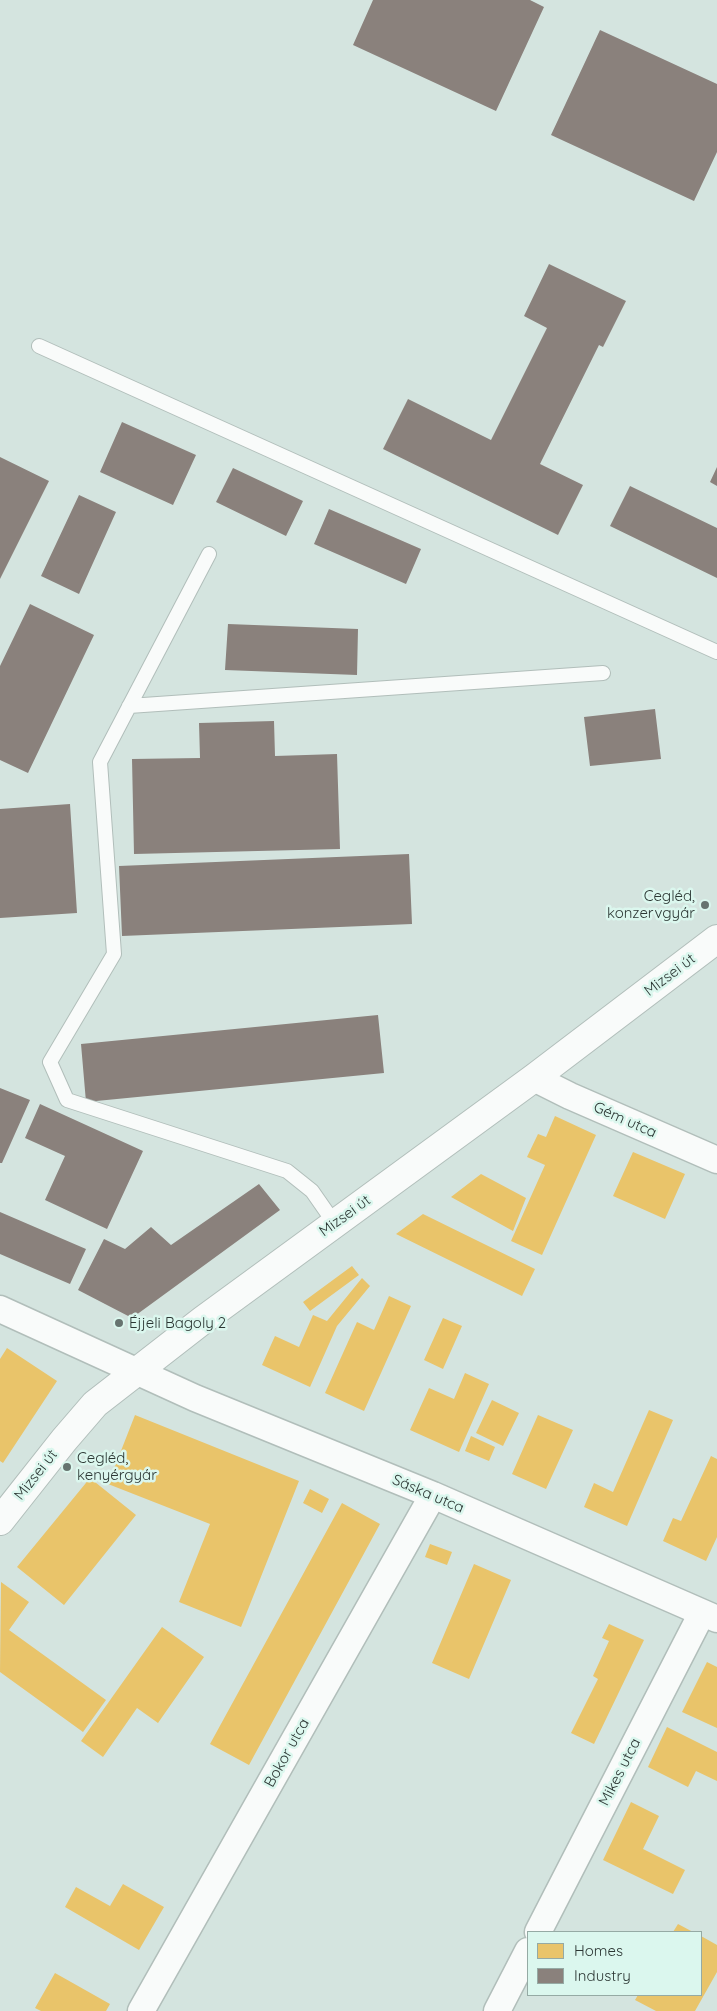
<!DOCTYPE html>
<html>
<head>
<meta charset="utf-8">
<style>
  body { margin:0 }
  #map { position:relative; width:717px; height:2011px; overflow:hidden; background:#d4e4df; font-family:Quicksand,sans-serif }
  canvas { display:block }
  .legend { position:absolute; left:527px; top:1931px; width:175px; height:65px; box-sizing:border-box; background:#dbf7ee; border:1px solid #95aaa4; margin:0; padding:6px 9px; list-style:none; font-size:15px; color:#2c3734 }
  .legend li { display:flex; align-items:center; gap:10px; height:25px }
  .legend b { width:25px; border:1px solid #95aaa4 }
</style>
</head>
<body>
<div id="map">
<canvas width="717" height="2011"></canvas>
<ul class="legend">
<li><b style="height:14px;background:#e9c46a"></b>Homes</li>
<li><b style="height:14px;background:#8a817c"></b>Industry</li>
</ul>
</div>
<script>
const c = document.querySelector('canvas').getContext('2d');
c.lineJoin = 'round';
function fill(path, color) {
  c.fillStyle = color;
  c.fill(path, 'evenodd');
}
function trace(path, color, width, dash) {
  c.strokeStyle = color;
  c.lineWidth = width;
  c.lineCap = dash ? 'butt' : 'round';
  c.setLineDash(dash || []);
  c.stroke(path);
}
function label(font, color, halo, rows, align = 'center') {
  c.font = font + ' Quicksand,sans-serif';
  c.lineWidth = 5;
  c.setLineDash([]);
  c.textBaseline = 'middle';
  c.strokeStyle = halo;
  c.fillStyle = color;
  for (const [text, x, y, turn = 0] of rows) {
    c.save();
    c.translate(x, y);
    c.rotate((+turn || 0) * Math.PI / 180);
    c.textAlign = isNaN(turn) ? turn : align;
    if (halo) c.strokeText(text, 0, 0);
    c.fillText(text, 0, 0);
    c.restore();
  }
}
const homes = new Path2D(`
  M555 1116 596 1135 542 1255 511 1241 545 1165 527 1157 538 1134 546 1137Z
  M633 1152 685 1174 665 1219 613 1196Z
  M481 1174 526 1198 513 1231 451 1197Z
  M423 1214 535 1269 522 1296 396 1234Z
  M352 1266 359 1275 310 1311 303 1302Z
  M362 1278 370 1286 337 1326 310 1387 262 1365 275 1336 299 1347 313 1315 327 1321Z
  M389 1296 411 1306 364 1411 325 1393 357 1322 374 1330Z
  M443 1318 462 1326 443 1369 424 1360Z
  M7 1348 57 1381 3 1463 0 1461V1359Z
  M465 1373 489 1384 459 1452 410 1430 429 1388 454 1399Z
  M492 1400 519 1413 503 1446 476 1433Z
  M649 1410 673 1420 627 1526 584 1507 594 1483 613 1492Z
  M135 1415 299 1481 241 1627 179 1602 210 1524 108 1484Z
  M538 1415 573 1430 546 1489 512 1474Z
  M471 1436 495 1447 489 1461 465 1451Z
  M711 1456 717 1459V1537L706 1561 663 1541 673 1518 681 1521Z
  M90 1478 136 1515 64 1605 17 1567Z
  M310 1489 329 1499 322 1513 303 1503Z
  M342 1503 380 1524 249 1765 210 1744Z
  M430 1544 452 1552 447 1565 425 1557Z
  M474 1564 511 1580 469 1679 432 1663Z
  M1 1582 29 1602 9 1630 106 1700 83 1732 0 1672Z
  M609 1624 644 1640 594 1744 571 1733 598 1679 593 1676 609 1641 602 1638Z
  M162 1627 204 1657 158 1723 137 1708 103 1757 81 1741Z
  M707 1662 717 1667V1728L682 1712Z
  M667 1727 717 1752V1781L696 1771 688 1787 648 1767Z
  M631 1802 659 1816 643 1849 685 1870 673 1894 603 1860Z
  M123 1884 164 1907 139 1950 65 1907 76 1887 110 1906Z
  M678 1924 693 1932H673Z
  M701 1936 717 1945V1972L695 2011H656L635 2000 638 1995H701Z
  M55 1973 110 2004 106 2011H41L35 2008Z`);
const industry = new Path2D(`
  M373 0H530L544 7 496 111 353 45Z
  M600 30 717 84V152L694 201 551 135Z
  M549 264 626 301 603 347 599 345 540 464 583 485 558 535 383 449 408 399 491 440 547 328 524 316Z
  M122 422 196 455 173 505 100 472Z
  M0 457 49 481 0 579Z
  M717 467V486L710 482Z
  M233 468 303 501 286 536 216 502Z
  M630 486 717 528V578L610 526Z
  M79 495 116 512 79 594 41 576Z
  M329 509 421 549 406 584 314 544Z
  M30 604 94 635 28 773 0 760V666Z
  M228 624 358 629 357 675 225 670Z
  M655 709 661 759 590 766 584 717Z
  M274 721 275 756 337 754 340 849 134 854 132 759 200 758 199 723Z
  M70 804 77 913 0 918V809Z
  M409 854 412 924 122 936 119 866Z
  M378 1015 384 1073 86 1102 81 1044Z
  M0 1088 30 1100 2 1163H0Z
  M40 1104 143 1151 107 1229 45 1200 65 1156 25 1138Z
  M259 1184 280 1210 132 1318 78 1290 104 1239 125 1249 151 1227 171 1245Z
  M0 1212 86 1249 70 1284 0 1254Z`);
const lane = new Path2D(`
  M39 346 717 652
  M209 554 100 762 114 954 50 1062 67 1100 287 1171 312 1191 335 1224
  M129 706 603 673`);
const street = new Path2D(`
  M534 1078 570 1096 717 1160
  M0 1309 195 1398 433 1495 717 1619
  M538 1932 702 1613
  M141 2011 433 1495
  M497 2011 528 1951`);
const secondary = new Path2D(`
  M0 1521 64 1440 95 1404 203 1320 534 1078 717 939`);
const markers = [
  [705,905,5,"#677470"],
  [119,1323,5,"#677470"],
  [67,1467,5,"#677470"]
];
const poiNames = [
  ["Cegléd,",695,896,"right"],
  ["konzervgyár",695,913,"right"],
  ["Éjjeli Bagoly 2",129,1323],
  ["Cegléd,",77,1458],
  ["kenyérgyár",77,1475]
];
const streetNames = [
  ["Mizsei út",670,975,-37],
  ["Gém utca",625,1120,24],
  ["Mizsei út",345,1216,-36],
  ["Mizsei út",36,1475,-52],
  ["Sáska utca",428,1494,23],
  ["Bokor utca",287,1753,-61],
  ["Mikes utca",620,1772,-63]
];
fill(homes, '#e9c46a');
fill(industry, '#8a817c');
trace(lane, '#b1beba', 16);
trace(street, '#b1beba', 29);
trace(secondary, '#b1beba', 30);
trace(lane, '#f9fbfa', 14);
trace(street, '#f9fbfa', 26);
trace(secondary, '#f9fbfa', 28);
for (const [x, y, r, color] of markers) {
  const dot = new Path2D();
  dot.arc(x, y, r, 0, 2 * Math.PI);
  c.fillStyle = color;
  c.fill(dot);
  trace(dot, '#dbf7ee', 2);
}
label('15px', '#2c3734', '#dbf7ee', poiNames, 'left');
label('15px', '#2c3734', '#dbf7ee', streetNames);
</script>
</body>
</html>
